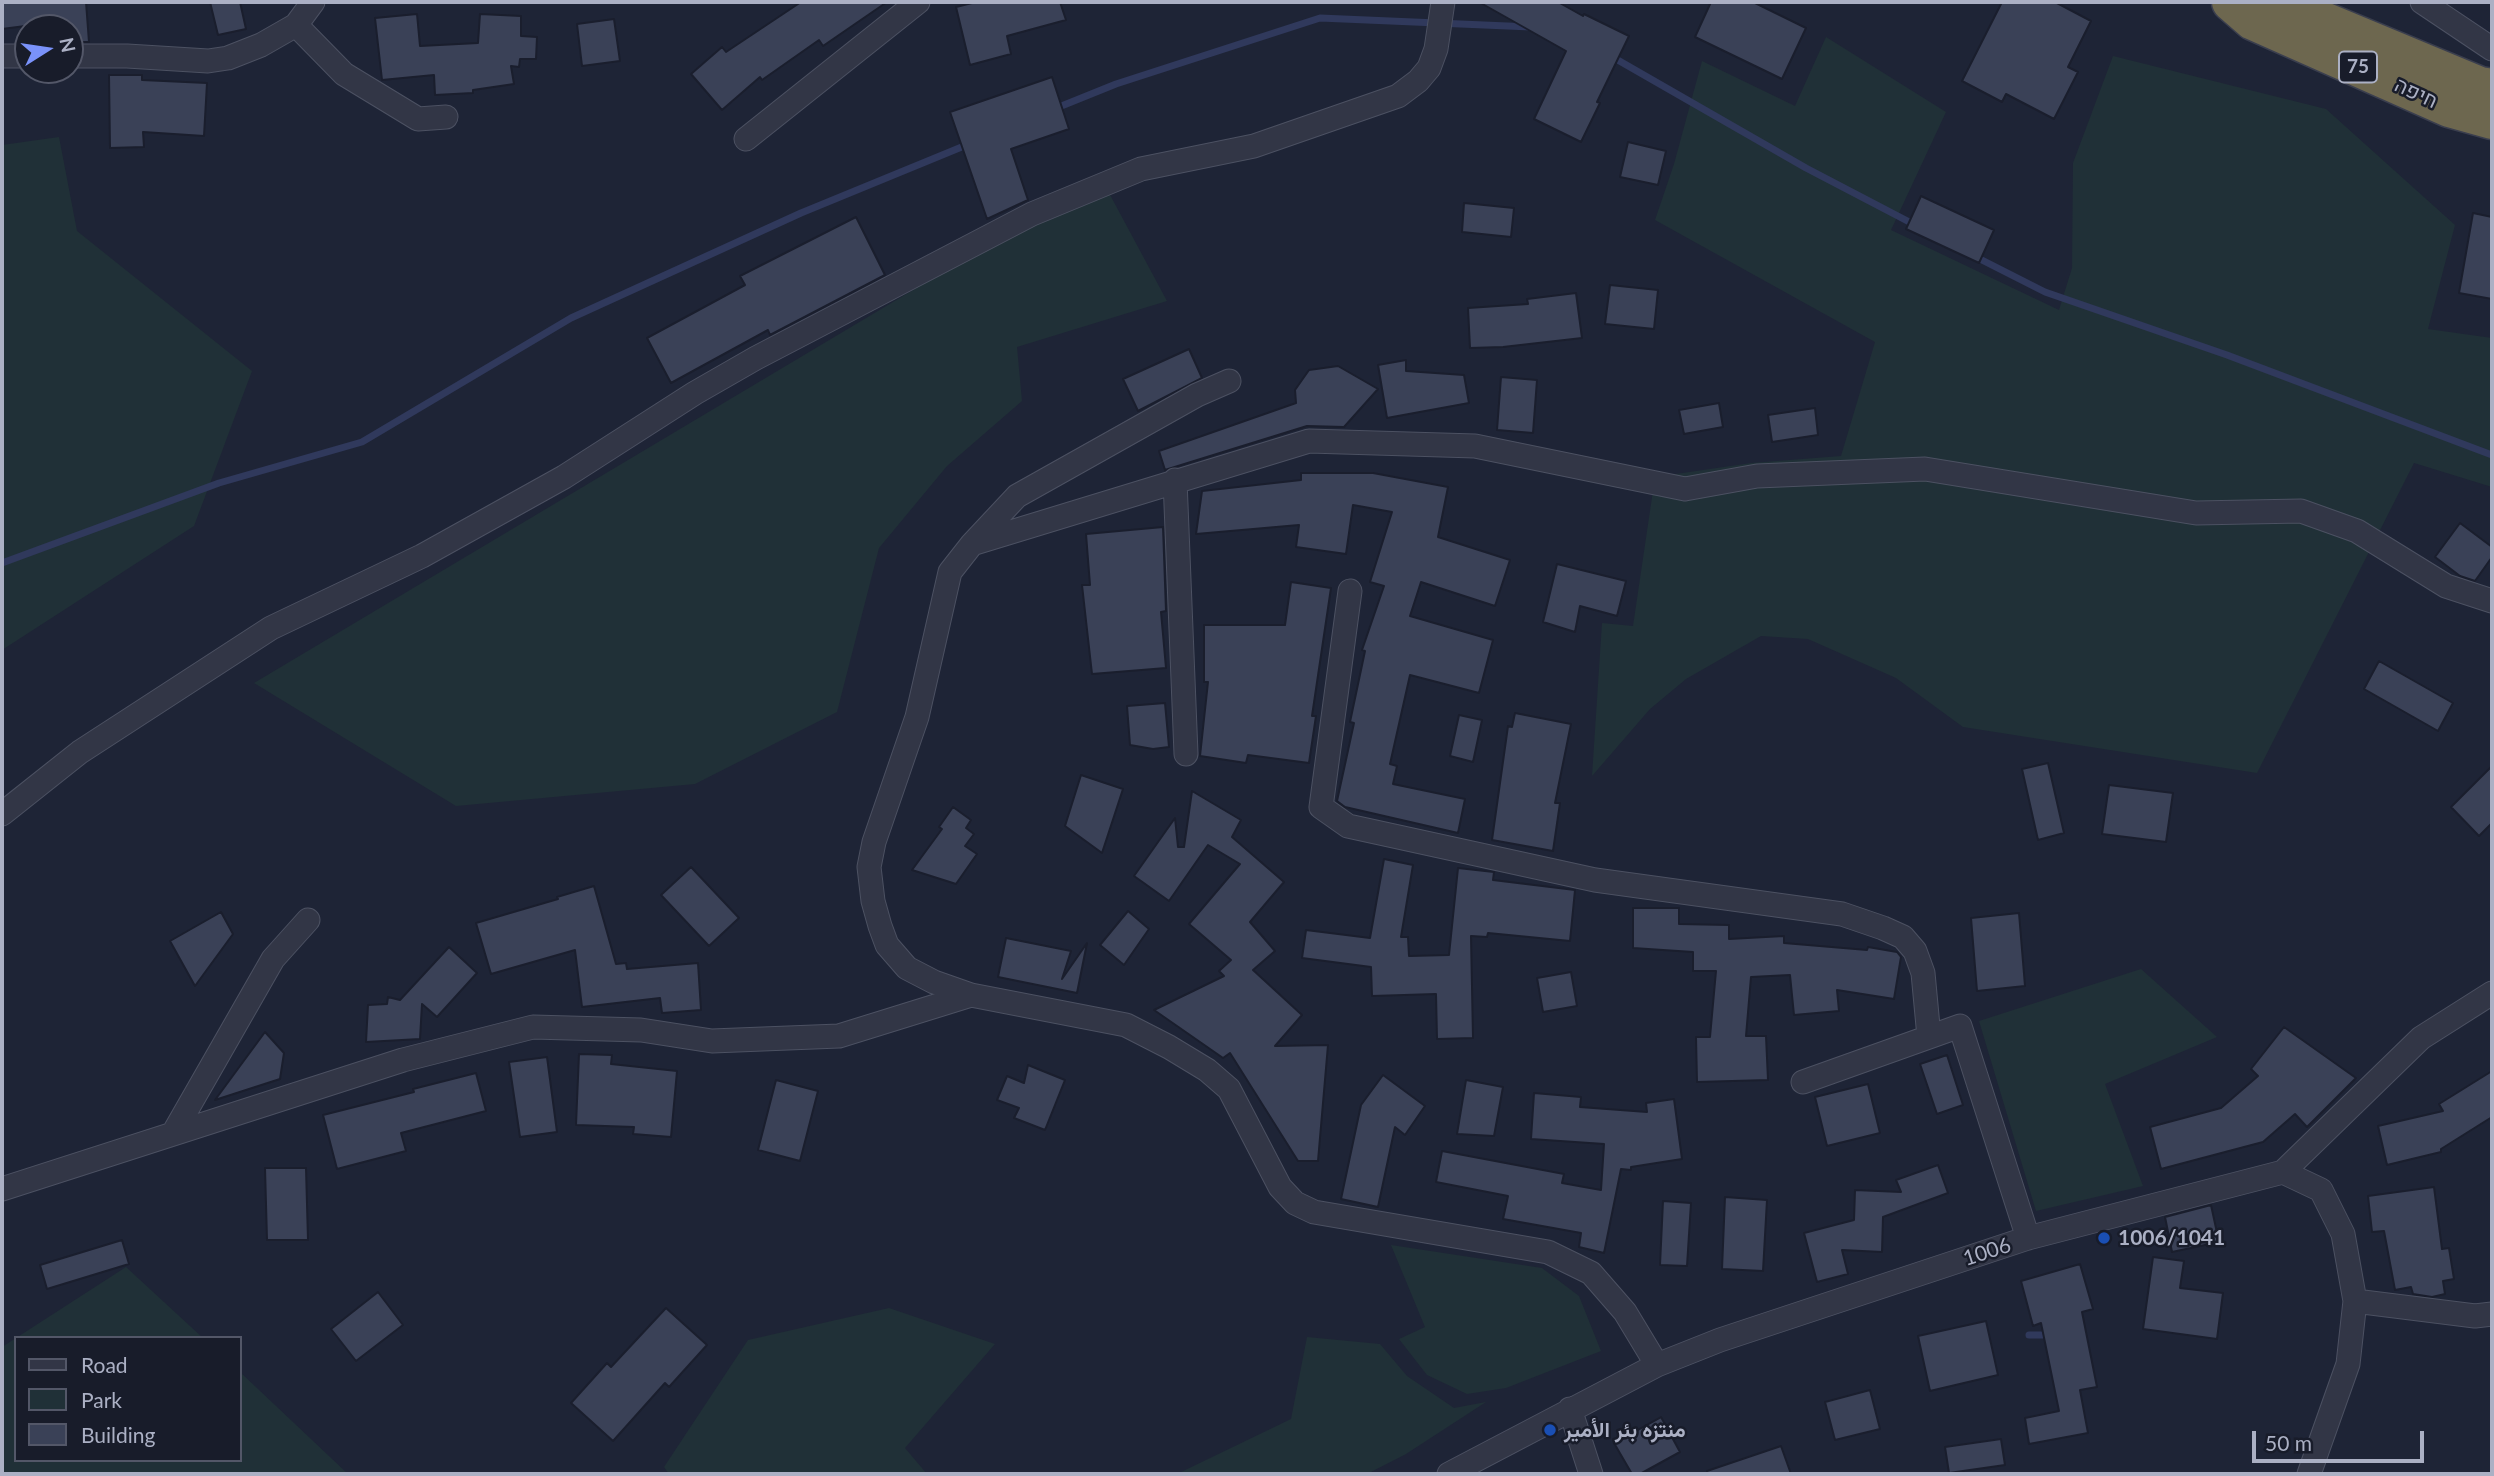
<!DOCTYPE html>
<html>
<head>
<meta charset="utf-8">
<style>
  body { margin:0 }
  #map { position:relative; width:2494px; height:1476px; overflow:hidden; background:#1e2436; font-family:Lato,sans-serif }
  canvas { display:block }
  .frame { position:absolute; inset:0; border:4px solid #abb0c4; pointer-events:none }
  .legend { position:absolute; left:14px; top:1336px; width:228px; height:126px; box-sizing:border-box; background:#181c2a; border:2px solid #535768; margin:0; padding:9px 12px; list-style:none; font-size:21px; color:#abb0c4 }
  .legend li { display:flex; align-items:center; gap:14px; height:35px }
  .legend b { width:35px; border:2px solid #535768 }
  .north { position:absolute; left:14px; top:14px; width:70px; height:70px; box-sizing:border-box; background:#181c2a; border:2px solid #535768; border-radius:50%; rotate:78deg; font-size:19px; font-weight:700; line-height:28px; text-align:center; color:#abb0c4 }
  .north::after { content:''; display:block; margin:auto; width:24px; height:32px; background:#7a92fa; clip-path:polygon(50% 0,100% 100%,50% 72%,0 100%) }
  .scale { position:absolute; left:2252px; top:1431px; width:172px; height:32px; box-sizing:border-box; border:4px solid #abb0c4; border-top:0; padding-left:9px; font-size:21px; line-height:24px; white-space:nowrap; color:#abb0c4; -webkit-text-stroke:5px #181c2a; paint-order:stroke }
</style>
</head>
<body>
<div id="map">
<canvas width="2494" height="1476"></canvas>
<div class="frame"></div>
<ul class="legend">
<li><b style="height:9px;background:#323646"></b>Road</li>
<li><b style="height:19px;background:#203037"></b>Park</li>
<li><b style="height:19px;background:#3a4157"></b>Building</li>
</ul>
<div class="north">N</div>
<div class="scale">50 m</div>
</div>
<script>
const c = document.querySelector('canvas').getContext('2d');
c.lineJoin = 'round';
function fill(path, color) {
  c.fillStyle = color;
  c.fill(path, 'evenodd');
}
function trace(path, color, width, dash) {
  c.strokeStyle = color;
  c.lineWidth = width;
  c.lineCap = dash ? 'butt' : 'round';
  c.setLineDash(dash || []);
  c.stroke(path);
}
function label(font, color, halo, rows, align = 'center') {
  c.font = font + ' Lato,Vazirmatn,Heebo,sans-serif';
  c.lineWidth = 5;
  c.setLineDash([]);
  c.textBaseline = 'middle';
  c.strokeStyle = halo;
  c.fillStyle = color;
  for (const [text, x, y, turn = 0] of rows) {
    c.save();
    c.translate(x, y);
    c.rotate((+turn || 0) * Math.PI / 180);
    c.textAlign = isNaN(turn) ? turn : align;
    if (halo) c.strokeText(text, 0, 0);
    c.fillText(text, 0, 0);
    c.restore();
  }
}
const green = new Path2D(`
  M1826 37 1946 112 1891 230 2059 310 2072 268 2073 163 2113 56 2326 109 2455 225 2428 329 2492 338V487L2414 463 2257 773 1963 727 1896 678 1808 639 1761 636 1686 679 1650 709 1592 776 1602 623 1633 626 1655 477 1751 463 1841 456 1875 342 1655 220 1674 164 1702 61 1795 106Z
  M59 137 77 231 252 371 194 526 2 650V145Z
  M1101 178 1167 301 1017 347 1022 401 947 466 879 548 837 712 695 784 456 806 254 683Z
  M2141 969 2217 1037 2105 1084 2143 1186 2036 1211 1979 1021Z
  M1391 1245 1542 1268 1579 1296 1601 1351 1506 1388 1467 1394 1427 1375 1399 1339 1425 1327Z
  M126 1267 203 1338H16Z
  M889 1308 995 1344 905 1448 927 1474H669L664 1467 748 1340Z
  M1307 1337 1380 1344 1407 1376 1454 1408 1486 1402 1406 1454 1367 1474H1177L1291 1419Z
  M16 1338V1460H240V1372L348 1474H2V1347Z`);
const stream = new Path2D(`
  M1609 55 1806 168 1917 226
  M1054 109 1116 84 1320 18 1531 27
  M1974 256 2045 292 2227 355 2492 455
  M2 563 219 483 362 442 571 318 801 213 969 144
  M2029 1335H2043`);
const building = new Path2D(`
  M2 2H86L89 42H70V28H41V24L2 29Z
  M210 2H240L246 29 218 35Z
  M801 2H887L823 46 819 40 762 80 760 77 722 110 691 74 722 47 726 52Z
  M976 2H1060L1066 20 1007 36 1011 54 970 65 956 7Z
  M1479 2H1558L1583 16 1584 14 1629 36 1597 102 1600 103 1581 142 1534 119 1566 51Z
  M1711 2H1753L1806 28 1782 79 1695 37Z
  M2002 2H2055L2091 21 2068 67 2078 72 2054 119 2006 94 2002 102 1962 81Z
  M417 14 420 46 478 43 480 14 521 16V36L537 37 536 59H520L519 67 511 66 514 84 473 90V93L435 95 434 75 382 80 375 18Z
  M614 19 620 61 582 66 577 24Z
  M109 75H142V80L207 83 204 136 143 132 144 147 110 148Z
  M1052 77 1069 129 1011 149 1028 200 987 219 950 112Z
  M1628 142 1666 151 1658 185 1620 177Z
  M1921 196 1994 230 1979 263 1906 229Z
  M1464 203 1514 208 1511 237 1462 232Z
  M2473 213 2492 217V299L2459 293Z
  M856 217 885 275 770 335 768 330 671 383 647 338 745 285 740 276Z
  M1610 285 1658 290 1654 329 1605 324Z
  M1576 293 1582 338 1503 347 1470 348 1468 308 1528 304 1527 299Z
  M1189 349 1202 378 1138 411 1123 379Z
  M1406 360V371L1464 375 1469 403 1387 418 1378 365Z
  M1338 366 1378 389 1344 427 1307 426 1165 470 1159 451 1296 403 1295 390 1309 370Z
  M1501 377 1537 380 1533 433 1497 430Z
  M1719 403 1723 427 1684 434 1679 410Z
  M1815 408 1818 435 1772 442 1768 415Z
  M1301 473H1373L1448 487 1438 537 1510 560 1495 606 1421 582 1410 616 1493 640 1479 693 1410 675 1390 764 1397 766 1393 784 1465 799 1458 833 1345 807 1337 801 1354 723 1350 722 1365 651 1362 650 1384 586 1370 582 1392 512 1353 505 1346 554 1296 547 1299 525 1196 534 1202 491 1301 480Z
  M2460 523 2492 547V557L2475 581 2460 576 2435 557Z
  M1163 527 1166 611 1161 612 1166 668 1092 674 1082 585H1090L1086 534Z
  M1557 564 1626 581 1617 616 1580 606 1575 632 1543 622Z
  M1291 582 1331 588 1312 716H1316L1309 763 1248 755 1246 763 1200 756 1208 682H1204V625H1285Z
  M2379 661 2453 703 2438 731 2364 689Z
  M1165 703 1169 747 1153 749 1130 745 1127 706Z
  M1515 713 1571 724 1555 803H1560L1553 851 1492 840 1508 726 1512 727Z
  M1459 715 1482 720 1473 762 1450 756Z
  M2048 763 2064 833 2038 840 2022 769Z
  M2492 766V823L2479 836 2451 807Z
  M1081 775 1123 789 1102 853 1065 826Z
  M2109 785 2173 793 2166 842 2102 834Z
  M1192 791 1241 820 1232 837 1284 882 1250 922 1275 951 1253 970 1302 1015 1275 1046 1328 1045 1318 1161H1298L1230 1053 1223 1058 1154 1010 1224 976 1219 971 1231 960 1189 924 1240 864 1208 845 1169 901 1134 876 1175 818 1178 847H1184Z
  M953 807 971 820 966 828 974 834 965 846 977 854 956 884 912 870 942 829 939 827Z
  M1384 859 1413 865 1401 937H1408L1409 956 1449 955 1458 868 1494 872 1493 880 1575 890 1570 941 1488 933 1487 937 1471 936 1473 1038 1437 1039 1436 994 1372 996 1371 967 1302 958 1306 930 1370 938Z
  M691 867 739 918 709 946 661 895Z
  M594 886 616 964 626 963 627 969 698 963 701 1010 662 1013 660 998 582 1007 575 950 491 974 476 923 558 899 557 897Z
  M1633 908H1679V924L1729 925V939L1784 936V943L1867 950 1868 947 1897 952 1901 957 1894 999 1837 990 1839 1011 1794 1015 1790 975 1751 977 1746 1036H1766L1768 1080 1697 1082 1696 1037H1710L1716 971H1693V952L1633 948Z
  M1128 911 1149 929 1124 965 1100 945Z
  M221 912 233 934 195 986 170 941Z
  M2019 913 2025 986 1977 991 1971 918Z
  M1006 938 1071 951 1062 979 1087 943 1077 993 998 977Z
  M449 947 477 973 437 1017 422 1004 420 1039 366 1042 368 1005 387 1004 388 997 400 1000Z
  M1571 972 1577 1006 1543 1012 1537 978Z
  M2284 1027 2356 1078 2307 1127 2295 1114 2263 1142 2161 1169 2150 1127 2221 1108 2258 1076 2251 1069Z
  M265 1032 284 1053 280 1079 215 1100Z
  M579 1054 612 1055 611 1064 677 1071 671 1137 633 1134 634 1127 576 1125Z
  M1947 1055 1963 1105 1937 1114 1920 1064Z
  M547 1057 557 1132 520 1137 509 1062Z
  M1028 1065 1065 1080 1045 1130 1014 1118 1019 1108 997 1100 1007 1076 1024 1083Z
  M2492 1071V1117L2441 1149V1152L2387 1165 2378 1126 2443 1111 2439 1104Z
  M476 1073 486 1111 401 1133 406 1151 337 1169 323 1115 414 1092 413 1089Z
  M1383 1075 1425 1106 1405 1135 1395 1127 1378 1207 1341 1199 1361 1105Z
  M776 1080 818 1091 800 1161 758 1150Z
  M1466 1080 1503 1087 1494 1136 1457 1134Z
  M1868 1084 1880 1133 1827 1146 1815 1097Z
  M1534 1093 1581 1097 1580 1107 1647 1112 1646 1103 1674 1099 1682 1159 1631 1167V1170L1621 1169 1604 1253 1579 1247 1581 1233 1503 1219 1508 1196 1436 1182 1442 1151 1564 1174 1562 1183 1601 1190 1604 1144 1531 1139Z
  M1938 1165 1948 1193 1883 1217 1882 1252 1842 1250 1848 1274 1817 1282 1804 1233 1854 1220 1855 1190 1901 1192 1896 1180Z
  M265 1168H306L308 1240H267Z
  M2434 1187 2442 1249 2449 1248 2454 1279 2443 1281 2445 1294 2432 1297 2413 1294 2411 1287 2395 1290 2384 1231 2372 1232 2368 1196Z
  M1725 1197 1767 1200 1763 1271 1722 1269Z
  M1663 1201 1691 1203 1687 1266 1660 1265Z
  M2211 1205 2219 1242 2172 1252 2165 1217Z
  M122 1240 129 1264 47 1289 40 1265Z
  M2153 1257 2184 1261 2180 1288 2223 1293 2217 1339 2143 1329Z
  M2080 1264 2093 1309 2082 1312 2097 1387 2080 1390 2088 1433 2029 1444 2025 1418 2059 1411 2041 1323 2033 1326 2021 1281Z
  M378 1292 403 1325 356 1361 331 1329Z
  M666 1308 707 1345 669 1387 665 1383 613 1441 571 1403 607 1363 611 1367Z
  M1986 1321 1998 1375 1930 1391 1918 1336Z
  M1870 1390 1880 1429 1835 1440 1825 1402Z
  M1661 1417 1680 1452 1640 1474H1632L1614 1443Z
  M2001 1439 2005 1465 1949 1473 1945 1447Z
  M1781 1446 1791 1474H1708L1707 1471Z`);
const street = new Path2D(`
  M2422 2 2492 49
  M296 25 344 74 418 119 446 117
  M2 56H28
  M70 56H127L208 61 228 58 261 45 296 25 313 2
  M746 139 918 2
  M1229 381 1197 395 1017 496 972 544 950 572 917 717 874 842 869 867 873 901 880 926 887 945 907 968 934 982 971 995 1126 1025 1169 1047 1207 1070 1229 1089 1280 1187 1295 1203 1314 1212 1548 1252 1591 1273 1625 1312 1657 1365
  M1175 480 1186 754
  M975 543 1309 441 1475 446 1685 489 1757 476 1925 469 2196 513 2301 511 2357 531 2446 586 2492 601
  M1350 591 1321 807 1348 826 1595 880 1842 914 1883 928 1903 937 1915 951 1923 973 1929 1037
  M2 814 80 752 271 628 422 556 564 477 695 393 756 358 1032 214 1141 169 1254 146 1398 96 1418 81 1429 68 1436 49 1443 2
  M1803 1082 1960 1026 2028 1238
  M174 1132 273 959 308 920
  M2283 1172 2321 1190 2343 1234 2355 1301 2348 1364 2309 1474
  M2 1189 403 1060 533 1027 641 1030 712 1041 839 1036 971 995
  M2355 1301 2475 1316 2492 1314
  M1570 1409 1591 1474
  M1449 1474 1657 1365 1720 1340 2028 1238 2283 1172 2421 1038 2492 993`);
const highway = new Path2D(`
  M2231 2 2253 21 2449 108 2492 120
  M2278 2 2480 86 2492 88`);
const markers = [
  [2104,1238,7,"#1a4fb4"],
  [1550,1430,7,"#1a4fb4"]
];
const shields = [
  [2358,67,38]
];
const shieldNames = [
  ["75",2358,67]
];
const streetNames = [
  ["חיפה",2416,93,25],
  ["1006",1987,1252,-18]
];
const poiNames = [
  ["1006/1041",2118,1238],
  ["منتزه بئر الأمير",1564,1430]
];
fill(green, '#203037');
trace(stream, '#30395c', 7);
fill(building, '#3a4157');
trace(building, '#1a1e2d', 2);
trace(street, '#4c5162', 25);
trace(highway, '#3a3e4e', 41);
trace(street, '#323646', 23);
trace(highway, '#6d674f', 38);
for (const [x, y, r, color] of markers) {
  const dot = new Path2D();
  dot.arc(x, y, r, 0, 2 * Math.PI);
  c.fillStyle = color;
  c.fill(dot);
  trace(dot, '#181c2a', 2.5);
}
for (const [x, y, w] of shields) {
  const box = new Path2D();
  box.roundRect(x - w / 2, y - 15.5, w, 31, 5);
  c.fillStyle = '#181c2a';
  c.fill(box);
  trace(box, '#abb0c4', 2);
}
label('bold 19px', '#abb0c4', null, shieldNames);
label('21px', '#abb0c4', '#181c2a', streetNames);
label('bold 21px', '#abb0c4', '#181c2a', poiNames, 'left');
</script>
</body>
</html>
